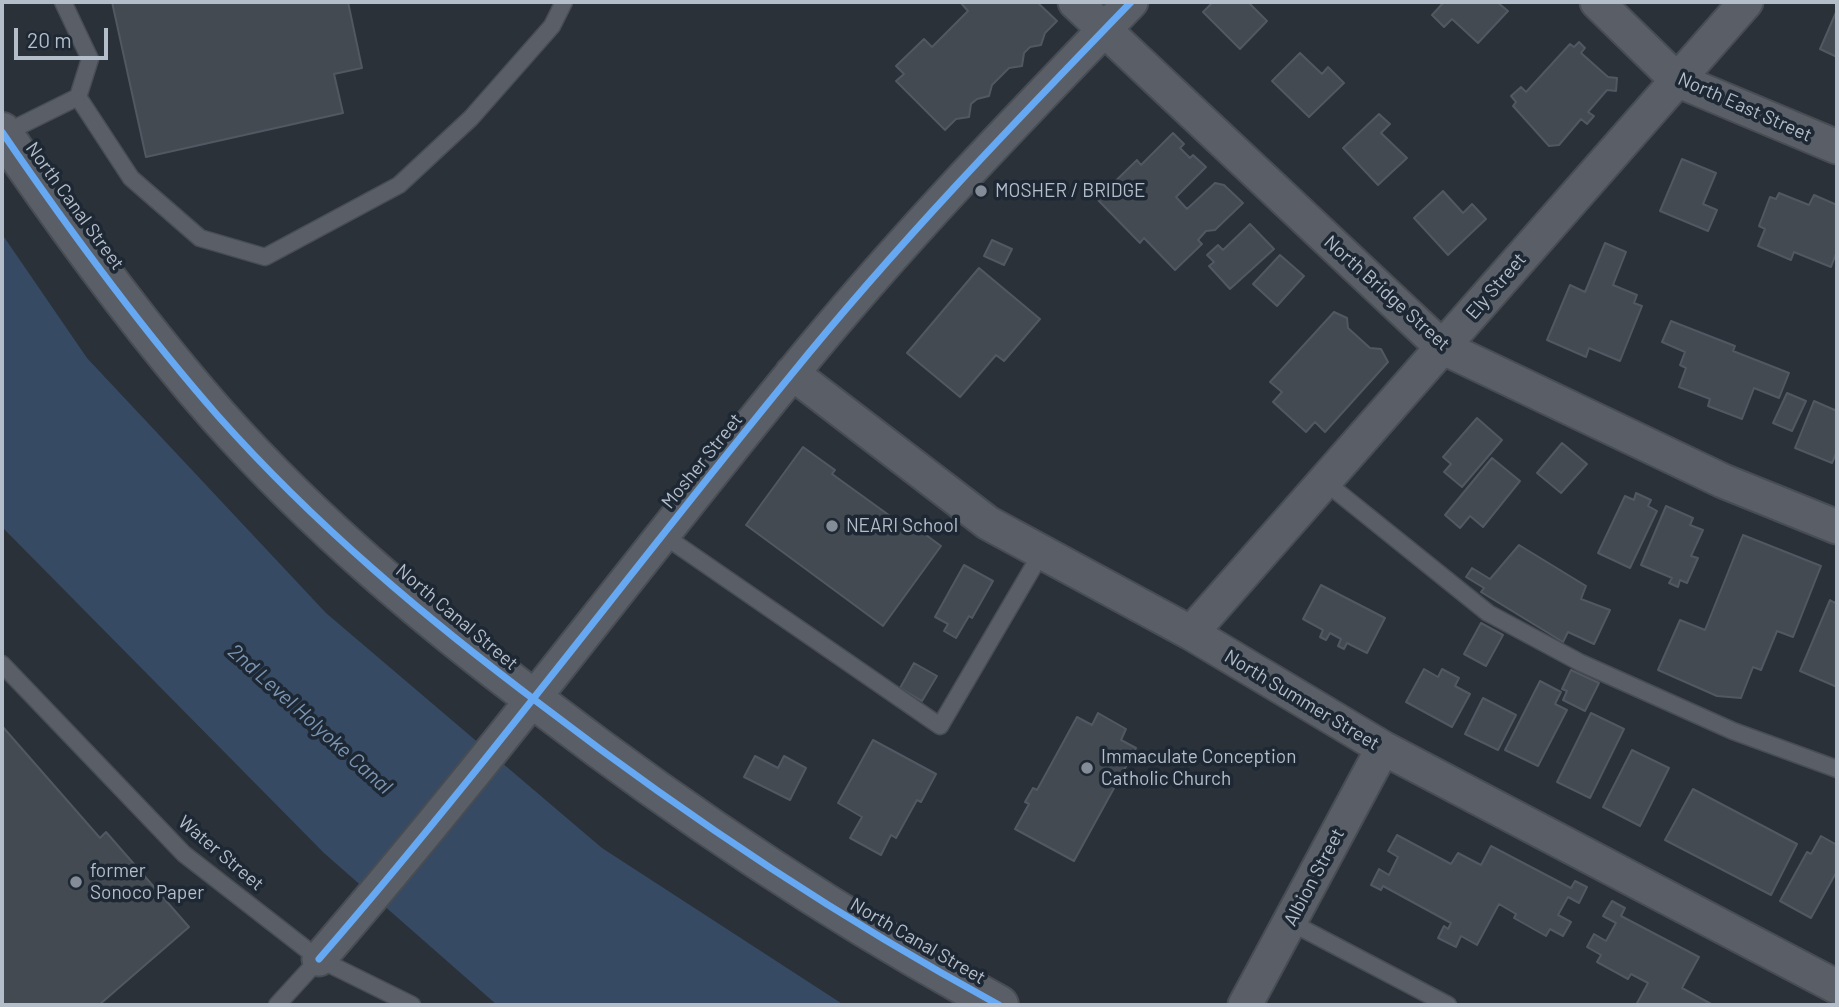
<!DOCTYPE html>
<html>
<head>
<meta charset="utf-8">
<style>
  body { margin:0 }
  #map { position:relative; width:1839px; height:1007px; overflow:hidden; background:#2a3139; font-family:Barlow,sans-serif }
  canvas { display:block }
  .frame { position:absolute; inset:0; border:4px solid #b4bdca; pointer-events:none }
  .scale { position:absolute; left:14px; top:28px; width:94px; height:32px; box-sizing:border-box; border:4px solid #b4bdca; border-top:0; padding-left:9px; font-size:21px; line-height:24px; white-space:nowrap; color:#b4bdca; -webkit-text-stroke:5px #1d2834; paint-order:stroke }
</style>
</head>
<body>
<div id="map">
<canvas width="1839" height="1007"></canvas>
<div class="frame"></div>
<div class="scale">20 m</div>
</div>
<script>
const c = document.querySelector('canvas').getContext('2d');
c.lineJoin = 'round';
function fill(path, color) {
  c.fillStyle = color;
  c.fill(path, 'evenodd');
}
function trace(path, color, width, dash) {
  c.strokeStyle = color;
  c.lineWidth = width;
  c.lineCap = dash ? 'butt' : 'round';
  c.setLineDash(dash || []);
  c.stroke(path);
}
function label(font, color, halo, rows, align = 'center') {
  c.font = font + ' Barlow,sans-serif';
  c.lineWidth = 7;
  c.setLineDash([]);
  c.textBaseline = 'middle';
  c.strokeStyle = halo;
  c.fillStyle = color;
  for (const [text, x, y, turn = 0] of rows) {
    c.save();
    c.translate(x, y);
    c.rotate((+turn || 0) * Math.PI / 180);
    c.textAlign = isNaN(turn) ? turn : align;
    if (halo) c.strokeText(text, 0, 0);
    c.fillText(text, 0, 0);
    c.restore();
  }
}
const water = new Path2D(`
  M2 234 87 358 326 613 602 848 844 1005H497L324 853 2 527Z`);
const building = new Path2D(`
  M112 2H348L362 68 334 74 343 113 146 157Z
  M960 2H1037L1057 21 1045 33 1041 45 1030 47 1024 53 1022 66 1009 68 992 85 989 96 977 99 971 104 969 117 956 119 945 130 896 81 904 74 896 66 924 39 932 47 968 11Z
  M1213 2H1248L1267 21 1240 49 1203 12Z
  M1444 2H1497L1508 11 1478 43 1452 19 1444 27 1432 15Z
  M1837 10V57L1820 49Z
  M1579 42 1585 48 1581 53 1608 77 1617 78 1616 91 1607 90 1588 112 1594 116 1587 124 1581 119 1559 145 1549 146 1513 106 1516 102 1511 96 1521 87 1526 92 1570 44 1574 47Z
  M1300 53 1322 74 1328 67 1344 83 1309 117 1272 81Z
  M1379 114 1390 124 1381 133 1407 158 1378 185 1343 148Z
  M1173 133 1184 144 1180 148 1190 158 1193 155 1206 167 1176 197 1187 209 1215 183 1224 185 1243 203 1215 230 1206 231 1198 240 1202 244 1175 270 1144 238 1140 243 1097 199 1137 160 1141 165Z
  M1682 159 1716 173 1703 204 1717 210 1708 231 1660 211Z
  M1443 191 1463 213 1472 204 1486 219 1448 255 1414 218Z
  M1779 193 1809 205 1814 195 1837 205V251L1831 267 1794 252 1791 260 1758 246 1765 229 1759 226 1770 197 1776 199Z
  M1250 224 1274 249 1230 289 1209 266 1214 262 1207 255 1218 245 1223 250Z
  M992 240 1012 249 1004 265 984 256Z
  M1605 243 1626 252 1613 285 1637 295 1634 303 1642 306 1620 361 1589 348 1586 357 1547 340 1570 285 1585 292Z
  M1280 255 1304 276 1277 306 1253 284Z
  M979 268 1040 319 1004 361 996 355 960 397 907 353Z
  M1334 312 1347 318 1348 328 1370 348 1381 349 1388 362 1325 432 1315 422 1306 432 1273 402 1282 392 1270 382Z
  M1671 321 1735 346 1733 351 1789 373 1779 398 1754 388 1742 419 1708 406 1710 399 1679 387 1686 368 1680 365 1685 352 1662 342Z
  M1787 393 1806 401 1792 431 1773 423Z
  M1814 401 1837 411V451L1832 463 1795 448Z
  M1477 418 1502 440 1462 487 1444 472 1451 464 1443 457Z
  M1562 443 1587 464 1561 493 1537 473Z
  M803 447 835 470 832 474 904 526 907 521 941 546 883 626 746 525Z
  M1492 458 1520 481 1483 527 1470 516 1460 528 1445 515Z
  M1636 493 1651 500 1648 506 1657 511 1630 568 1598 553 1625 496 1634 500Z
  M1666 506 1693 518 1690 525 1703 530 1691 556 1698 558 1687 583 1680 580 1678 587 1669 583 1672 578 1641 565Z
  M1743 535 1821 566 1793 637 1777 631 1761 670 1753 667 1741 698 1717 696 1658 670 1680 620 1705 630Z
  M1519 545 1586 586 1581 599 1610 610 1594 644 1568 632 1563 642 1481 592 1484 588 1466 577 1472 568 1490 579Z
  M964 565 993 581 972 618 969 616 956 638 944 631 948 624 935 617Z
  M1321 585 1385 618 1367 653 1347 643 1344 649 1338 646 1341 639 1330 633 1326 640 1320 637 1323 630 1303 619Z
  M1837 598V687L1800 671 1830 600 1835 603Z
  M1481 623 1503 635 1486 666 1464 654Z
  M914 663 937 676 922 701 900 688Z
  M1424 669 1438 677 1442 669 1459 678 1455 686 1470 694 1452 727 1406 702Z
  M1571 670 1599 683 1585 711 1563 700 1567 691 1562 689Z
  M1540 681 1561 692 1555 704 1567 710 1538 766 1505 750Z
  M1483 698 1516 715 1498 750 1465 734Z
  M1098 713 1126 729 1121 740 1136 748 1074 861 1015 829 1029 804 1025 802 1033 788 1037 790 1077 717 1092 725Z
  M1591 713 1624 729 1590 798 1557 782Z
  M2 726 100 838 106 832 189 927 99 1005H2Z
  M873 740 936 774 921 802 917 800 896 838 891 835 881 855 850 838 862 817 838 803Z
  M1632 750 1669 768 1640 826 1603 807Z
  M755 756 778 768 784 756 806 768 790 800 744 777Z
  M1693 789 1797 844 1771 895 1665 840Z
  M1397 835 1451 864 1458 853 1481 865 1491 846 1571 888 1575 881 1587 887 1579 903 1568 897 1558 915 1571 922 1563 936 1550 929 1546 936 1514 918 1516 914 1499 904 1477 945 1461 936 1456 947 1438 938 1444 926 1448 929 1451 923 1383 886 1381 890 1371 885 1379 869 1389 875 1398 857 1388 851Z
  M1821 836 1837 845V871L1811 918 1780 901 1807 852 1811 854Z
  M1612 901 1625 908 1621 916 1699 957 1682 988 1713 1005H1636L1648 983 1631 974 1628 979 1597 962 1601 955 1587 947 1594 934 1606 941 1616 923 1603 916Z`);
const service = new Path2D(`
  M78 97 131 178 200 238 265 257 399 185 471 118 552 26 564 2
  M3 134 78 97 90 59 63 2
  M1324 481 1488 613 1581 663 1733 731 1837 769
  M663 535 940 726 1042 552
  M2 664 184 854 319 959 412 1005
  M1290 922 1448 1005
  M277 1005 319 959`);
const minor = new Path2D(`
  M1075 2 1442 347 1723 481 1837 527
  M1597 2 1677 80 1837 147
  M792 373 988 523 1191 633 1383 748 1837 987
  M1191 633 1746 2
  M319 959C483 770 632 569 791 375 897 244 1014 123 1131 2
  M1245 1005 1383 748`);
const tertiary = new Path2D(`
  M2 132C69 230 140 327 218 416 315 525 428 620 544 707 689 818 839 918 999 1005`);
const cycleway = new Path2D(`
  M2 132C69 230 140 327 218 416 315 525 428 620 544 707 689 818 839 918 999 1005
  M319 959C483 770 632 569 791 375 897 244 1014 123 1131 2`);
const markers = [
  [981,191,7,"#848c97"],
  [832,526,7,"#848c97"],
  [1087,768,7,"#848c97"],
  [76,882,7,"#848c97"]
];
const streetNames = [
  ["North East Street",1745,107,24],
  ["North Canal Street",75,206,54],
  ["Ely Street",1496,286,-49],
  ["North Bridge Street",1387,293,42],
  ["Mosher Street",702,461,-51],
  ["North Canal Street",457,617,40],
  ["North Summer Street",1302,700,31],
  ["Water Street",221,853,40],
  ["Albion Street",1314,877,-62],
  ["North Canal Street",918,941,30]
];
const poiNames = [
  ["MOSHER / BRIDGE",995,191],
  ["NEARI School",846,526],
  ["Immaculate Conception",1101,757],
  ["Catholic Church",1101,779],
  ["former",90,871],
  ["Sonoco Paper",90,893]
];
const waterNames = [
  ["2nd Level Holyoke Canal",310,719,42]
];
fill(water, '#364a63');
fill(building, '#444a51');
trace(building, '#525861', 2);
trace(service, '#484d54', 19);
trace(minor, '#484d54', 37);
trace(tertiary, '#484d54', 42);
trace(service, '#5a5f67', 16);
trace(minor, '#5a5f67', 33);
trace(tertiary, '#5a5f67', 38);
trace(cycleway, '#66a8f1', 7);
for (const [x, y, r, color] of markers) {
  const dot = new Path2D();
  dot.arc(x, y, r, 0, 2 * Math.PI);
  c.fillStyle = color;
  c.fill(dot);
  trace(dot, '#1d2834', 2.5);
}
label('19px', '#b4bdca', '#1d2834', streetNames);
label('19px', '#b4bdca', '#1d2834', poiNames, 'left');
label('italic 21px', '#7b95b2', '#1d2834', waterNames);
</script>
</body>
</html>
